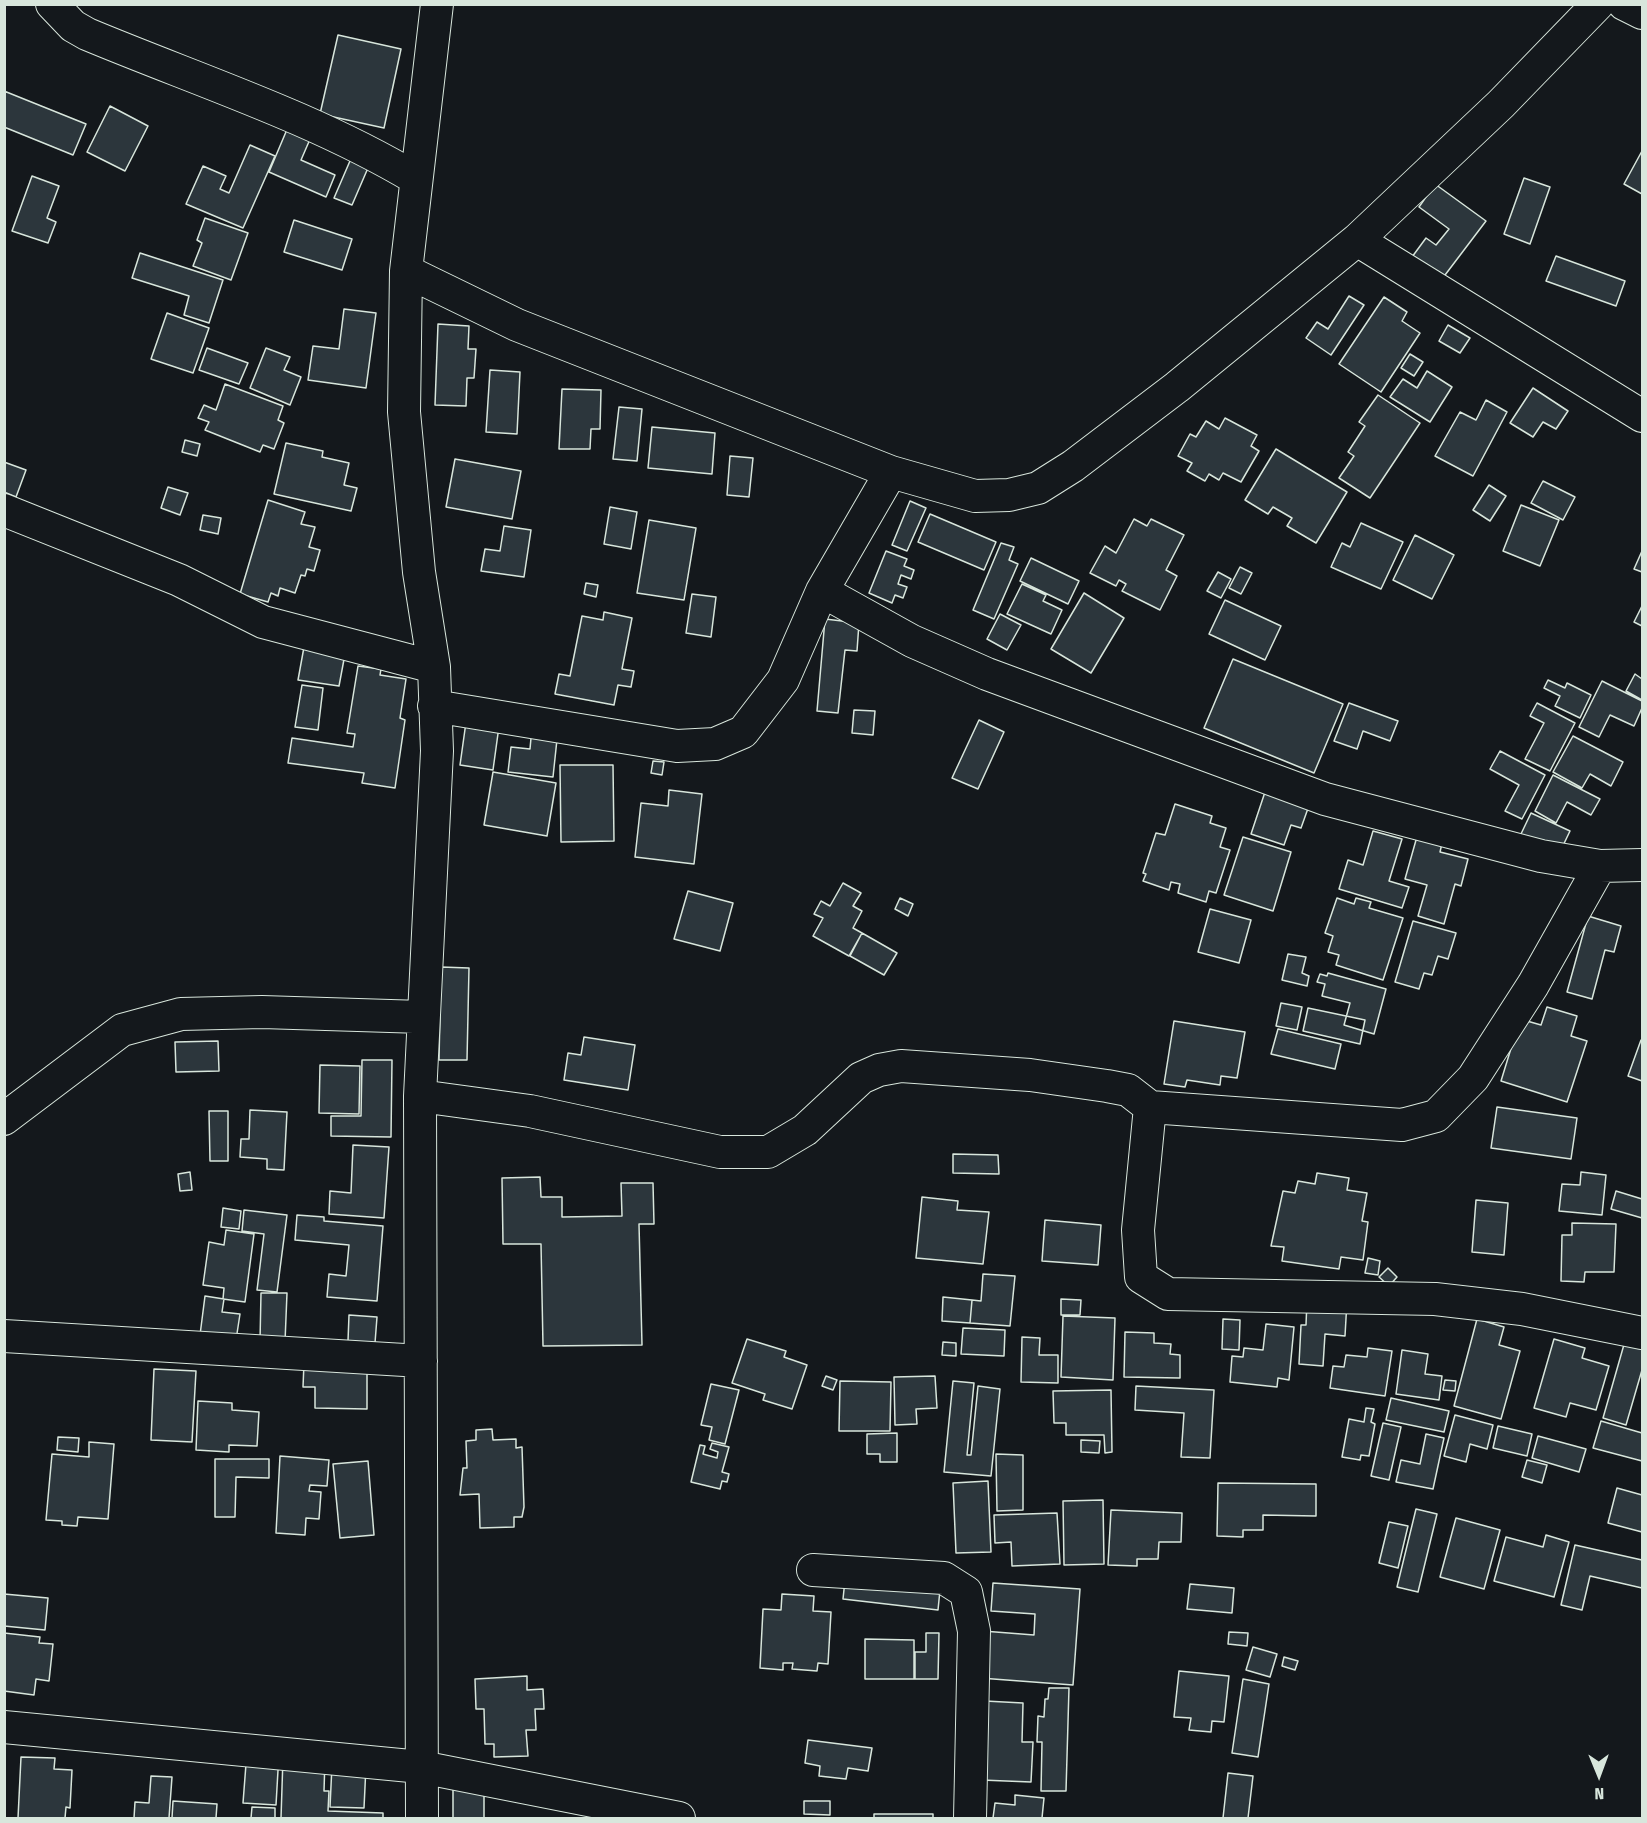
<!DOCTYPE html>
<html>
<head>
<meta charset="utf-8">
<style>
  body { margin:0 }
  #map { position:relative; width:1647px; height:1823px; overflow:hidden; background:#14181c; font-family:"Fira Sans Condensed",sans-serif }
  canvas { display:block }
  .frame { position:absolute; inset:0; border:6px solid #d8e6dc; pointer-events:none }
  .north { position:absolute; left:1569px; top:1745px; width:60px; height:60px; -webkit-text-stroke:4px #14181c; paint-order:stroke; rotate:179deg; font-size:16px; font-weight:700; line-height:24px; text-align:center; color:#d8e6dc }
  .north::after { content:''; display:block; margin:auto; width:21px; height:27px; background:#d8e6dc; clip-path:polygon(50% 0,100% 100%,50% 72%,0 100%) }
</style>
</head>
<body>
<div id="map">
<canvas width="1647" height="1823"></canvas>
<div class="frame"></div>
<div class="north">N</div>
</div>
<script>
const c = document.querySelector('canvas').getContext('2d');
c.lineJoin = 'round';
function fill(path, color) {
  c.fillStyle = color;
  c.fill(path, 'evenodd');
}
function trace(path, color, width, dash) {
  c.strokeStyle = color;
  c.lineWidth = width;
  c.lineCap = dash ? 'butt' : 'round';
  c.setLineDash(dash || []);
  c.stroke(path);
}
const building = new Path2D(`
  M338 35 401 49 384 128 320 114Z
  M4 91 86 124 73 155 4 127Z
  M110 106 148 126 125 171 87 152Z
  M291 120 314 130 301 160 335 175 326 197 269 172Z
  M250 145 275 156 243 228 186 204 203 166 226 176 220 189 229 193Z
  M356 147 374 154 352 205 334 198Z
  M1642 151V194L1624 184Z
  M32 176 59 186 47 218 56 222 48 243 12 231Z
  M1524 178 1550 187 1530 244 1504 234Z
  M1435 184 1486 221 1442 279 1412 257 1426 238 1436 245 1449 229 1419 207Z
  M205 218 248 233 231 280 193 266 202 243 197 240Z
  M294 220 352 239 342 270 284 252Z
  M140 253 223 280 209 323 184 315 189 296 132 278Z
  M1556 256 1625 281 1616 306 1546 281Z
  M1349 296 1364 305 1331 355 1306 338 1317 322 1328 329Z
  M1384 297 1407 312 1402 321 1420 333 1381 392 1339 364Z
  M344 309 376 313 366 388 308 380 313 346 339 349Z
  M167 313 209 328 193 373 151 359Z
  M438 324 469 326 468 349H476L474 378H467L466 406 435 405Z
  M1448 325 1470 338 1460 353 1439 341Z
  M207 348 248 363 239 384 199 370Z
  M266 348 290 357 284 370 301 377 290 405 250 388Z
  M1410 354 1423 362 1414 376 1401 368Z
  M490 370 520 372 517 434 486 432Z
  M1427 371 1452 387 1430 422 1390 397 1403 379 1417 388Z
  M225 384 283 406 278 420 284 423 274 449 263 445 260 452 205 430 209 422 198 418 204 405 216 410Z
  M1533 388 1568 411 1556 429 1543 422 1533 437 1510 423Z
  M562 389 601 390 600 429H591L590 449H559Z
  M1378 395 1420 423 1370 498 1339 478 1354 456 1348 452 1365 426 1359 422Z
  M1486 400 1507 412 1473 476 1435 456 1460 412 1476 420Z
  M619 407 642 409 637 461 613 459Z
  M1225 418 1257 435 1251 446 1259 451 1241 482 1223 473 1219 480 1209 474 1205 481 1187 471 1192 463 1178 456 1190 434 1196 437 1206 421 1219 429Z
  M652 427 715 433 712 474 648 468Z
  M185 440 200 444 197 456 182 452Z
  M286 443 323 451 322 457 349 463 344 485 357 488 351 511 274 494Z
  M1276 449 1347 492 1316 543 1287 526 1292 518 1273 507 1268 514 1245 500Z
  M730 456 753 458 749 497 727 495Z
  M455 459 521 471 512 519 446 507Z
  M4 462 26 470 16 497 4 492Z
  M1543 481 1575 497 1563 520 1531 503Z
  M1489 485 1506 496 1490 521 1473 510Z
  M168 487 188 493 180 515 161 508Z
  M268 500 305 512 301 524 315 527 309 547 320 550 314 571 307 569 305 576 301 575 295 593 280 588 278 596 271 593 268 602 240 594Z
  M910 501 926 508 907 551 892 545Z
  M1521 505 1559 520 1540 566 1503 551Z
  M610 507 637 512 631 549 604 544Z
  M930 514 996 542 984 570 918 542Z
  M203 515 221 518 218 534 200 530Z
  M1134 519 1147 526 1151 519 1184 535 1166 570 1177 576 1160 610 1122 591 1126 584 1119 580 1116 586 1090 573 1105 546 1116 553Z
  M649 520 696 528 684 600 637 593Z
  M1361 523 1403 542 1381 589 1331 567 1342 543 1350 547Z
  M504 526 531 530 524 577 481 571 485 549 500 551Z
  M1415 535 1454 555 1432 599 1393 580Z
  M1001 543 1014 547 1009 560 1018 564 994 619 973 610Z
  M886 551 907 559 904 566 914 570 911 579 901 575 898 584 907 587 903 598 895 595 892 603 869 593Z
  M1642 551V572L1634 569Z
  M1031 558 1079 581 1068 604 1020 581Z
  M1240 567 1252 573 1241 594 1229 588Z
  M1218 572 1231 579 1221 598 1207 591Z
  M586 583 598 585 596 597 584 594Z
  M1022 584 1046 595 1043 601 1062 610 1051 634 1007 614Z
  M1084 593 1124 618 1091 673 1051 649Z
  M692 594 716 597 711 637 686 633Z
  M1225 600 1281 626 1265 660 1209 634Z
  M1642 606V626L1634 622Z
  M604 612 632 618 622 669 634 671 631 687 618 685 614 705 555 694 559 674 570 676 582 616 603 620Z
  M1000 614 1021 625 1007 650 987 639Z
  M825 619 859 623 857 651 845 650 838 713 817 711Z
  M304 647 345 654 339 686 298 680Z
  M1233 659 1343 704 1314 773 1204 728Z
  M358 666 381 669 380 675 406 679 400 718 405 720 395 788 362 783 364 773 288 763 292 738 353 747 355 734 347 733Z
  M1635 674 1642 679V700L1626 691Z
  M1548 680 1565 688 1567 683 1591 695 1580 718 1555 706 1560 696 1544 688Z
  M1602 681 1642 701V708L1634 726 1610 715 1599 737 1579 727Z
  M302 685 323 688 318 730 295 727Z
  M1349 703 1398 721 1390 741 1363 731 1357 749 1334 741Z
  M1537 703 1575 723 1550 771 1525 759 1544 723 1530 716Z
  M854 710 875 711 873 735 852 733Z
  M467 715 500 719 493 770 460 765Z
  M979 720 1004 732 978 789 952 778Z
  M532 727 558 730 553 777 508 772 511 747 530 749Z
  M1573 736 1623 762 1611 786 1590 774 1582 788 1553 772Z
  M1500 751 1545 775 1522 819 1505 811 1519 785 1490 769Z
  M653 761 664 762 662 775 651 773Z
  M560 765H613L614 841 561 842Z
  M493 772 556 783 547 836 484 825Z
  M1553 775 1600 799 1591 815 1567 802 1556 823 1535 811Z
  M1267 786 1311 800 1301 828 1291 825 1284 845 1251 834Z
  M669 790 702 794 694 864 635 857 641 803 668 806Z
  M1175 804 1212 816 1210 823 1226 828 1220 847 1230 850 1216 893 1209 891 1206 902 1178 893 1180 884 1171 882 1169 890 1143 881 1146 874 1143 873 1156 833 1165 835Z
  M1531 813 1570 831 1559 854 1520 836Z
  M1373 831 1402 839 1389 881 1409 887 1402 908 1339 889 1348 860 1363 865Z
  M1418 833 1443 839 1440 852 1468 859 1461 886 1455 884 1444 924 1418 916 1427 885 1405 879Z
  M1243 837 1291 852 1273 911 1224 895Z
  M843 883 861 893 853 906 862 911 853 928 862 933 849 956 813 936 823 918 814 914 821 901 830 906Z
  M688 891 733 903 720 951 674 939Z
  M900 898 913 904 908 916 895 909Z
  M1337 898 1354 904 1356 898 1371 902 1369 908 1403 918 1383 980 1336 965 1339 955 1328 952 1333 936 1325 933Z
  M1210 909 1251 920 1239 963 1198 952Z
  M1588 916 1621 926 1614 952 1605 950 1592 999 1567 992Z
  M1413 921 1456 933 1448 959 1438 956 1432 975 1424 973 1419 989 1395 982Z
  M862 933 897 953 884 975 850 956Z
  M1288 954 1306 957 1302 973 1309 976 1307 986 1282 980Z
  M441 967 469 968 467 1060H439Z
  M1328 973 1386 989 1374 1034 1344 1025 1350 1003 1322 996 1325 984 1317 982 1320 974 1327 976Z
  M1281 1003 1302 1007 1297 1030 1276 1026Z
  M1547 1007 1577 1016 1571 1036 1587 1041 1567 1102 1501 1081 1520 1019 1541 1025Z
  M1308 1008 1365 1020 1360 1044 1303 1031Z
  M1174 1021 1245 1032 1237 1078 1221 1076 1220 1085 1187 1080 1185 1087 1164 1084Z
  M1278 1029 1341 1044 1335 1069 1271 1054Z
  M584 1037 635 1045 628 1090 564 1080 568 1053 581 1055Z
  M1641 1040H1642V1081L1628 1076Z
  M218 1041 219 1071 176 1072 175 1042Z
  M362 1060H392L391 1137 331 1136V1116H361Z
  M320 1065 360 1066 359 1114 319 1113Z
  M1497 1107 1577 1118 1571 1159 1491 1148Z
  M250 1110 287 1112 284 1170 267 1169V1159L240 1157 241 1139H249Z
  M209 1111H228V1161H210Z
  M353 1145 389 1147 384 1218 329 1214 330 1191 351 1193Z
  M953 1154 998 1155 999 1174 953 1173Z
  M190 1172 192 1190 180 1191 178 1174Z
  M1581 1172 1606 1175 1602 1215 1559 1211 1562 1184 1580 1185Z
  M1317 1173 1349 1178 1347 1190 1367 1193 1362 1221 1368 1222 1363 1260 1341 1257 1339 1269 1282 1261 1284 1247 1271 1246 1283 1191 1295 1193 1298 1181 1315 1184Z
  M540 1177 541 1197H562V1217L622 1216 621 1183H653L654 1224H639L642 1345 543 1346 541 1244H503L502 1178Z
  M1616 1191 1642 1199V1218L1611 1209Z
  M922 1197 958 1201 957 1210 989 1212 983 1264 916 1258Z
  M1476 1200 1508 1203 1504 1255 1472 1252Z
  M223 1208 241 1211 239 1229 221 1227Z
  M244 1210 287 1215 277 1292 257 1290 264 1234 242 1231Z
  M297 1215 324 1217V1221L383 1226 377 1301 327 1297 329 1274 346 1276 349 1245 295 1240Z
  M1045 1220 1101 1225 1098 1265 1042 1261Z
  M1572 1223 1616 1224 1614 1272H1585L1584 1282 1561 1281 1562 1235H1572Z
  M226 1230 254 1234 245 1302 223 1299 224 1288 203 1285 209 1242 224 1245Z
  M1368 1258 1380 1261 1378 1275 1365 1273Z
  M1388 1268 1397 1277 1389 1286 1379 1277Z
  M983 1274 1015 1276 1010 1326 970 1323 972 1300 981 1301Z
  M261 1293H287L285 1342 260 1341Z
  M205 1296 224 1299 222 1312 240 1314 236 1340 200 1335Z
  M943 1297 972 1300 970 1323 942 1321Z
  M1061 1299 1081 1300 1080 1315H1061Z
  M1307 1300 1347 1301 1345 1336 1325 1334 1323 1366 1299 1364 1301 1325H1306Z
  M349 1315 377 1317 375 1343 348 1341Z
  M1063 1316 1115 1318 1113 1380 1061 1377Z
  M1223 1319 1240 1320 1239 1350 1222 1349Z
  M1477 1319 1504 1327 1499 1345 1520 1351 1501 1419 1454 1406Z
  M1266 1324 1294 1327 1289 1380 1278 1378 1277 1387 1230 1382 1232 1356 1243 1357 1244 1348 1263 1350Z
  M963 1328 1005 1330 1004 1356 961 1354Z
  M1125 1332 1154 1333V1343L1171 1344 1170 1354 1180 1355V1378L1124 1377Z
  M1022 1337 1040 1338 1039 1355H1058V1383L1021 1382Z
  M747 1339 786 1351 784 1357 807 1365 792 1409 763 1400 765 1394 732 1383Z
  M1554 1339 1585 1348 1582 1358 1609 1366 1596 1410 1570 1403 1566 1417 1534 1408Z
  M1625 1341 1642 1346V1370L1626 1425 1603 1418Z
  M943 1342 956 1343V1356L942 1355Z
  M1368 1348 1392 1351 1385 1396 1330 1388 1333 1366 1344 1367 1346 1355 1367 1357Z
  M1402 1350 1428 1354 1425 1374 1442 1376 1439 1400 1396 1394Z
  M304 1363 367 1364V1409L315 1408V1387H303Z
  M154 1369 196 1371 192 1442 151 1440Z
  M826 1376 837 1380 833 1390 822 1386Z
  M935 1376 937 1408 916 1409 917 1424 895 1425 894 1377Z
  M1445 1380 1456 1381 1455 1391 1443 1390Z
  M840 1381 891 1382 890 1431H839Z
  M953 1381 974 1383 967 1455H971L978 1386 1000 1389 991 1476 944 1472Z
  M711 1384 739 1390 725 1444 709 1440 712 1427 701 1425Z
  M1136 1386 1214 1390 1210 1458 1181 1457 1184 1413 1135 1410Z
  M1111 1390 1112 1452 1105 1453 1104 1435H1066V1423H1054L1053 1391Z
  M1391 1398 1449 1411 1444 1432 1386 1420Z
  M198 1401 232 1403V1410L259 1412 257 1446 229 1445V1452L196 1450Z
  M1366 1408 1374 1409 1371 1422 1375 1424 1369 1456 1361 1455 1360 1460 1342 1457 1349 1419 1364 1422Z
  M1455 1415 1493 1425 1487 1449 1470 1444 1466 1462 1444 1456Z
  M1601 1421 1642 1433V1461L1593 1448Z
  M1383 1423 1401 1427 1389 1480 1371 1476Z
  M1498 1426 1532 1434 1527 1456 1493 1448Z
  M492 1429 493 1440 516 1439V1448L522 1447 524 1507 522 1517H514V1527L480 1528 479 1494 460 1495 463 1468H467L466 1441 476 1440V1430Z
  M897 1433V1462H880V1454H867V1434Z
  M1426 1434 1444 1438 1433 1489 1396 1482 1401 1460 1420 1464Z
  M1538 1436 1586 1449 1579 1472 1532 1458Z
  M58 1437 79 1438 78 1452 57 1450Z
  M1081 1440 1100 1441 1099 1453 1081 1452Z
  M89 1442 114 1444 108 1519 78 1517 77 1526 62 1525V1521L46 1520 52 1454 89 1457Z
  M712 1443 729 1447 722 1472 729 1474 727 1482 722 1481 720 1489 691 1482 700 1445 705 1446 703 1454 717 1458 718 1452 710 1449Z
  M996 1454 1023 1455V1510L997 1511Z
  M280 1456 329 1460 327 1486 310 1485 309 1491 321 1492 319 1519 306 1518 305 1535 276 1533Z
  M215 1459H269V1478L236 1477 235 1517H215Z
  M1527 1460 1547 1465 1542 1483 1522 1477Z
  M368 1461 374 1535 340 1538 333 1464Z
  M988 1481 991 1552 956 1553 953 1483Z
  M1218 1483 1316 1484V1516L1263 1515V1530H1243V1537L1217 1536Z
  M1617 1488 1642 1495V1532L1608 1523Z
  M1103 1500 1104 1564 1064 1565 1063 1501Z
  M1416 1509 1437 1514 1418 1592 1397 1587Z
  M1111 1510 1182 1513 1181 1542H1159L1158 1559H1137V1566L1108 1565Z
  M1057 1513 1060 1564 1012 1566 1011 1542 995 1543 994 1515Z
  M1456 1518 1500 1530 1484 1589 1440 1577Z
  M1389 1522 1408 1526 1398 1568 1379 1563Z
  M1546 1535 1569 1542 1554 1597 1494 1581 1506 1537 1543 1547Z
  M1575 1545 1642 1560V1588L1590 1576 1582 1610 1561 1605Z
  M845 1580 940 1590 938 1610 843 1599Z
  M993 1583 1080 1589 1073 1685 980 1678 983 1631 1034 1635 1035 1614 991 1611Z
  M1190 1584 1234 1588 1232 1613 1187 1609Z
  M4 1594 48 1598 45 1630 4 1626Z
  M782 1594 814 1596 813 1611 831 1612 828 1664 818 1663 817 1671 792 1669 793 1663H783V1670L760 1668 763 1609 781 1610Z
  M1229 1632 1248 1633 1247 1646 1228 1644Z
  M4 1633 40 1637 39 1643 53 1644 49 1681 36 1679 34 1695 4 1691Z
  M926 1633H939L938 1679H915V1652H926Z
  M865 1639 914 1640V1679H865Z
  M1253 1647 1277 1654 1270 1677 1246 1670Z
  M1284 1657 1298 1661 1295 1670 1282 1666Z
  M1179 1671 1229 1676 1224 1722 1212 1721 1211 1732 1189 1730 1191 1718 1174 1717Z
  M527 1676V1690L543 1689 544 1709H535L536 1730H526L528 1756 494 1757V1744H485L484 1709H476L475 1679Z
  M1243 1679 1269 1684 1258 1757 1232 1753Z
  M1049 1688H1069L1066 1791H1041L1042 1742H1037L1038 1716 1044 1717 1045 1699H1048Z
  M985 1701 1023 1703 1022 1742H1033L1031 1782 981 1780Z
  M808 1740 872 1748 868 1771 848 1768 846 1779 819 1776 820 1766 805 1763Z
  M247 1751 279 1753 276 1805 243 1803Z
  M21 1757 55 1758 54 1769 72 1770 70 1808 66 1807 65 1818H18Z
  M283 1757 325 1759 324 1791H329L328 1811 383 1813V1818H281Z
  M332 1765 366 1766 364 1808 330 1807Z
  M1228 1773 1253 1776 1248 1818H1223Z
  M151 1776 172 1777 169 1818H134L135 1802 149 1803Z
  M453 1784H484V1818H453Z
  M1015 1795 1044 1798 1042 1818H993L995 1803 1015 1805Z
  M173 1801 217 1804 216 1818H172Z
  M804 1801H830V1815L804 1814Z
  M252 1807 275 1808V1818H251Z
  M874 1814H933V1818H874Z`);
const street = new Path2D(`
  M52 4 73 26 87 34C197 80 313 117 415 178
  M1624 4 1642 13
  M1357 240 1642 416
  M406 271 517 325 891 472 975 496 1009 495 1038 488 1073 466 1177 387 1357 240 1501 104 1598 4
  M4 510 179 580 263 622 434 667
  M822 591 912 641 987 674 1325 799 1541 856 1600 866 1642 865
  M434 706 677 746 715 744 743 732 783 680 822 591 891 472
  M420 1096 530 1111 720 1152H768L805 1130 861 1078 879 1070 901 1066 1030 1075 1107 1086 1128 1090 1150 1107 1138 1230 1141 1277 1168 1294 1435 1299 1522 1309 1642 1333
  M1150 1107 1402 1125 1436 1116 1473 1078 1533 985 1600 866
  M4 1119 122 1030 181 1014 262 1012 422 1017
  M4 1336 421 1361
  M813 1570 944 1578 966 1592 974 1631 970 1818
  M4 1727 421 1767 679 1818
  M422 1818 420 1096 437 751 434 667 419 572 404 412 406 271 437 4`);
fill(building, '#2c363c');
trace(building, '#d8e6dc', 1.5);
trace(street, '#d8e6dc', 34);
trace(street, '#14181c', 32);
</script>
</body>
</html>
